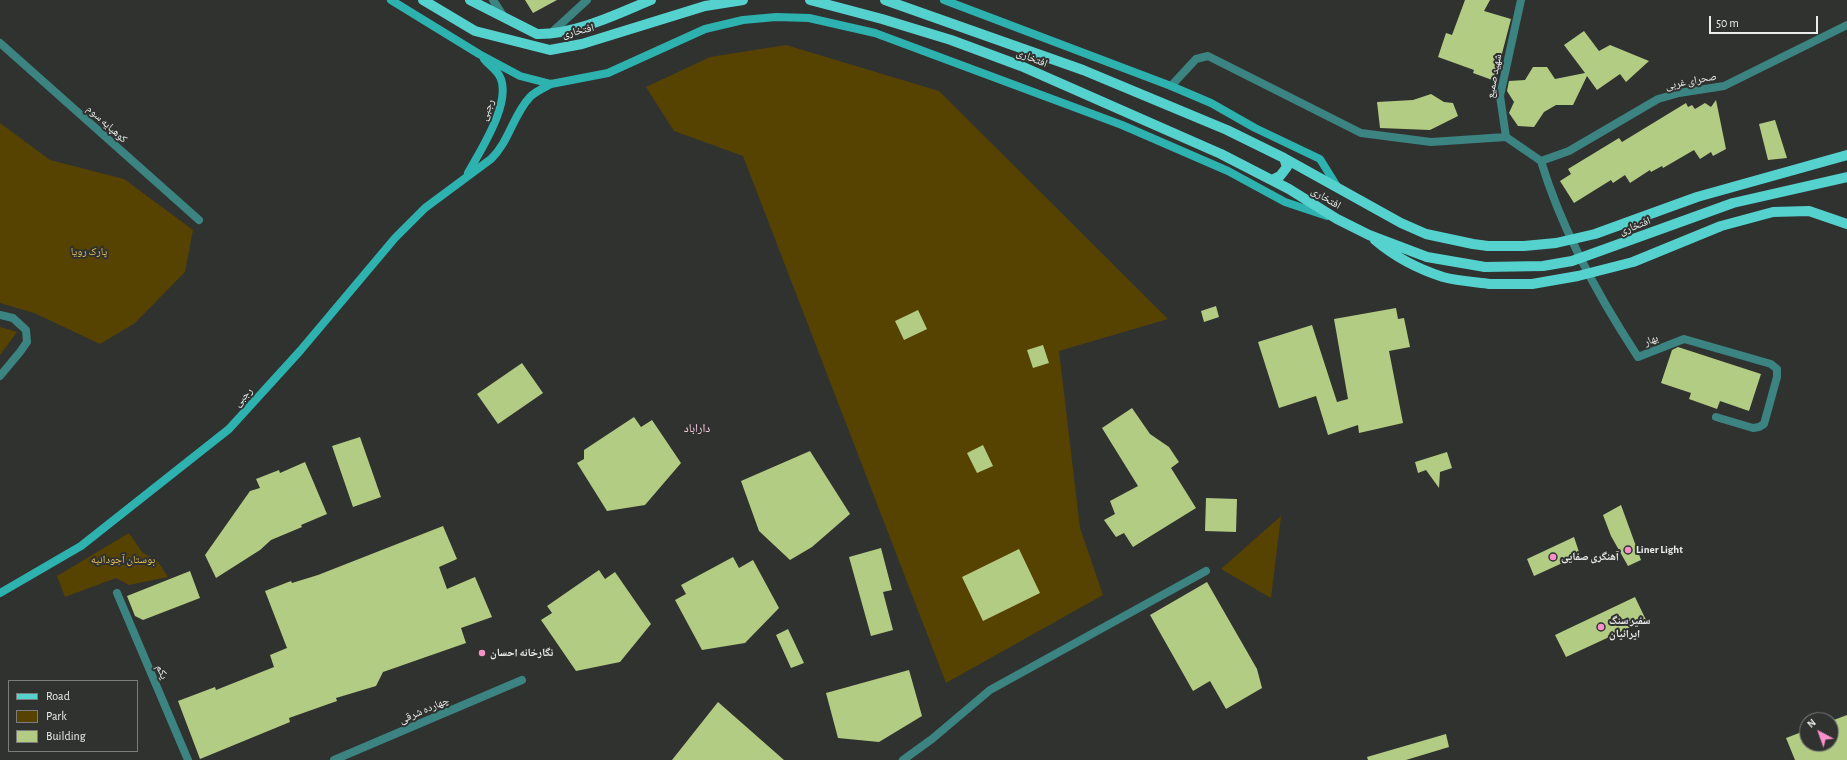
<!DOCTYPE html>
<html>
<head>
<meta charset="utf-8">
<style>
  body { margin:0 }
  #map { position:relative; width:1847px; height:760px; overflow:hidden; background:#303230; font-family:"Alegreya Sans",sans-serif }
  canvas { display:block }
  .legend { position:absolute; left:8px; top:680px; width:130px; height:72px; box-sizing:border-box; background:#303230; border:1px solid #7b7c7b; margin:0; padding:5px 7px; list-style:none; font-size:12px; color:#ebeceb }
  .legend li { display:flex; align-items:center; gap:8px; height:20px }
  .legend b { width:20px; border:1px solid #7b7c7b }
  .north { position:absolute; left:1799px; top:712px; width:40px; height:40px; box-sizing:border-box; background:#303230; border:1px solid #7b7c7b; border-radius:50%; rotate:319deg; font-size:11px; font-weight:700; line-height:16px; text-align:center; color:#ebeceb }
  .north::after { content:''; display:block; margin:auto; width:14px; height:18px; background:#f890cc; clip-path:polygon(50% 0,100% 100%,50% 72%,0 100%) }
  .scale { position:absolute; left:1709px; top:16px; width:109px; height:18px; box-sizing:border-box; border:2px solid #ebeceb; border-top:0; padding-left:5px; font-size:12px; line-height:14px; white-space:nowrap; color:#ebeceb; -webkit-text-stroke:3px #303230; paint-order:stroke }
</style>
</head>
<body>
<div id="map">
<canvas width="1847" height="760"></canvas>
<ul class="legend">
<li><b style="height:5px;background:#55d1ce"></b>Road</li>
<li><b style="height:11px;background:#564201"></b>Park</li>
<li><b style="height:11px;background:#b3cc83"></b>Building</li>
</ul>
<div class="north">N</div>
<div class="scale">50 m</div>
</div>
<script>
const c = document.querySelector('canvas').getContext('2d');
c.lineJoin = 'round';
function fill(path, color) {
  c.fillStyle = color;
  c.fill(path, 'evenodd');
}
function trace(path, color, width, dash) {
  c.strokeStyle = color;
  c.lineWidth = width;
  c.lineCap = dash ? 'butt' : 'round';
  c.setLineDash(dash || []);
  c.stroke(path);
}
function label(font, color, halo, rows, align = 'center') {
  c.font = font + ' "Alegreya Sans","Noto Naskh Arabic",sans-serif';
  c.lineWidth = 4;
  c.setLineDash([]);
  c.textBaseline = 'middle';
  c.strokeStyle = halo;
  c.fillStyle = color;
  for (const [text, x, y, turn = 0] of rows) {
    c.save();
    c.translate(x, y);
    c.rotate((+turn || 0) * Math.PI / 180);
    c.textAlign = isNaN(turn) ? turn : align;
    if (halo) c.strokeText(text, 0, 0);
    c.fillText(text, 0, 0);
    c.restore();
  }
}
const green = new Path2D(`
  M786 45 939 91 1168 319 1059 351 1080 528 1103 595 946 683 743 156 674 131 646 87 710 57Z
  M0 123 50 160 124 179 193 230 185 272 135 323 100 344 34 313 0 303Z
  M0 327 17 332 0 355Z
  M1281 516 1271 598 1221 569Z
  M129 533 142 552 158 562 168 577 129 585 116 578 65 597 57 576Z`);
const building = new Path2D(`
  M525 0H557L533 13Z
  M1465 0H1490L1484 11 1511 19 1499 65 1501 66 1495 81 1473 73 1474 70 1438 57 1446 33 1452 35Z
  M1584 31 1599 51 1610 45 1649 61 1626 82 1620 74 1597 90 1587 76 1573 105H1556L1544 112 1534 127 1518 126 1509 113 1514 102 1507 91 1509 81 1525 80 1533 67H1547L1555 79 1585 73 1564 45Z
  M1431 94 1444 102 1453 103 1458 116 1430 130 1380 128 1377 102 1413 100Z
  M1716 100 1726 149 1713 156 1711 152 1700 159 1694 150 1663 168 1662 166 1651 172 1650 170 1630 183 1625 175 1613 183 1611 180 1574 203 1560 181 1571 174 1568 169 1619 138 1622 142 1686 103 1688 107 1692 105 1695 109 1705 103 1711 107Z
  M1775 120 1787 158 1768 160 1759 124Z
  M1216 306 1219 317 1204 322 1201 311Z
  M1396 308 1398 319 1404 318 1410 347 1389 351 1403 423 1359 433 1358 425 1328 435 1316 396 1279 408 1258 342 1312 325 1337 402 1348 399 1334 319Z
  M918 310 927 329 904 340 895 321Z
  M1043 345 1049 363 1033 368 1027 350Z
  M1678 347 1761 374 1749 411 1720 401 1717 409 1689 399 1691 393 1661 383 1672 350Z
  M522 363 543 393 498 424 477 394Z
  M1132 408 1150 434 1169 447 1179 462 1171 468 1196 508 1133 547 1124 533 1116 537 1104 520 1115 514 1110 501 1138 486 1102 428Z
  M634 417 641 427 652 420 681 463 645 505 607 511 577 463 584 459V450Z
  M360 437 381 497 353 507 332 446Z
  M983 445 993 466 977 473 967 453Z
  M810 451 850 514 812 547 790 560 759 531 741 481Z
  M1447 452 1452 468 1440 472 1439 488 1426 470 1418 473 1415 462Z
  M305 462 327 514 301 525 302 527 271 540 260 550 216 578 205 555 250 491 260 488 256 479 279 470 280 473Z
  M1206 498 1237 499 1236 532 1205 531Z
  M1621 505 1641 560 1628 566 1611 536 1603 515Z
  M443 526 457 559 439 567 447 589 475 577 492 617 461 628 466 643 383 672 376 686 336 698 337 701 289 718 290 722 200 759 178 701 215 687 216 690 274 667 270 655 287 648 265 591 291 581 292 583 318 575Z
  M1574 537 1580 555 1534 576 1527 559Z
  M881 548 892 590 883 592 893 630 871 636 849 557Z
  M1019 549 1040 593 983 621 962 577Z
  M733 557 739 568 753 560 779 608 745 643 702 650 675 600 686 594 681 585Z
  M599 570 605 579 615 572 651 624 620 662 576 671 541 620 552 613 547 606Z
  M190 571 200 598 143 620 135 616 127 596Z
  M1207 582 1257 669 1262 688 1226 709 1210 681 1193 691 1150 615Z
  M1635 597 1646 620 1566 657 1555 635Z
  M788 629 804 663 791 668 776 635Z
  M909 670 922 716 879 742 838 738 826 693Z
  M718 702 784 760H672Z
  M1847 715V760H1795L1786 738 1807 730V744H1831V721Z
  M1446 734 1449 747 1406 760H1368L1367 757Z`);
const minor = new Path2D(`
  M493 0 504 17
  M1521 0 1500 96 1506 137 1541 161
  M550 34 587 0
  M0 43 199 220
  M1171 86 1196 59 1208 56 1361 133 1431 142 1506 137
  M1541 161C1562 231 1598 296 1638 357L1684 339 1771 364 1777 369V377L1764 424 1759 427 1753 428 1716 417
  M1541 161 1569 151 1658 99 1679 93 1724 86 1847 25
  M0 315 13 318 26 330 27 342 20 352 0 376
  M117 593 188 760
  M334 760 522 680
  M903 760 932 739 990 690 1206 571`);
const secondary = new Path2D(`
  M391 0 479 54 520 76 551 84 608 73 705 29 743 20 776 17 809 18 875 33 1122 125 1228 171 1285 202 1327 216
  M944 0 1171 86 1211 103 1255 128 1320 159 1338 188
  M468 173C480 151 514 100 499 75 495 69 488 64 484 59
  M0 593 81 546 229 429 300 351 395 238 425 208 491 159C509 142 513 115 530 97 536 91 544 88 551 84`);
const primary = new Path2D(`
  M423 0 475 31 550 50 582 44 705 6 743 0
  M470 0 537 34C575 35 617 14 651 0
  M810 0 882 19 951 40 1021 66 1221 154 1289 189 1337 219 1369 235 1427 257 1485 267
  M885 0 1083 70 1227 130 1284 158 1401 223 1426 234 1473 244 1488 246
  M1272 180 1280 176 1287 167 1284 158
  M1375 240C1395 257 1418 269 1443 277 1458 281 1475 282 1490 284`);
const primaryBridge = new Path2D(`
  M1488 246H1524L1556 243 1595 234 1697 197 1847 155
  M1485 267 1543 266 1572 261 1733 203 1847 177
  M1490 284H1532L1578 276 1633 262 1721 226 1773 212 1809 211 1847 224`);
const markers = [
  [1628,550,4,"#f890cc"],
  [1553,557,4,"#f890cc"],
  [1601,627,4,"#f890cc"],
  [482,653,4,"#f890cc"]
];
const streetNames = [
  ["افتخاری",578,31,-13],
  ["افتخاری",1032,58,22],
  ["شهید صمیع",1494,76,-80],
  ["صحرای غربی",1691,81,-11],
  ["رجبی",487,110,-70],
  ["کوهپایه سوم",107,124,42],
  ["افتخاری",1326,198,31],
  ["افتخاری",1635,226,-21],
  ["بهار",1651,340,-22],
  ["رجبی",243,397,-47],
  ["یکم",162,672,67],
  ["چهارده شرقی",424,710,-23]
];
const parkNames = [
  ["پارک رویا",89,252],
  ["بوستان آجودانیه",123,560]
];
const poiNames = [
  ["Liner Light",1636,550],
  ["آهنگری صفایی",1561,557],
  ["سفیر سنگ",1609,621],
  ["ایرانیان",1609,634],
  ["نگارخانه احسان",490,653]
];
const neighbourhoodNames = [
  ["داراباد",697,428]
];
fill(green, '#564201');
fill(building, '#b3cc83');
trace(minor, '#3b8482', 8);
trace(secondary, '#2db2af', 8);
trace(primary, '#55d1ce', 10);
trace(primaryBridge, '#55d1ce', 10);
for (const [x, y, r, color] of markers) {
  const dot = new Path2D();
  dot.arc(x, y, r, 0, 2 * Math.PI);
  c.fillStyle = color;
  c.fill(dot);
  trace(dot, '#303230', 1.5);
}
label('11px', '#ebeceb', '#303230', streetNames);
label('11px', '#e8c258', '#303230', parkNames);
label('bold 11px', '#ebeceb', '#303230', poiNames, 'left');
label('12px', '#fdd0e8', '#303230', neighbourhoodNames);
</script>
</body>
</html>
